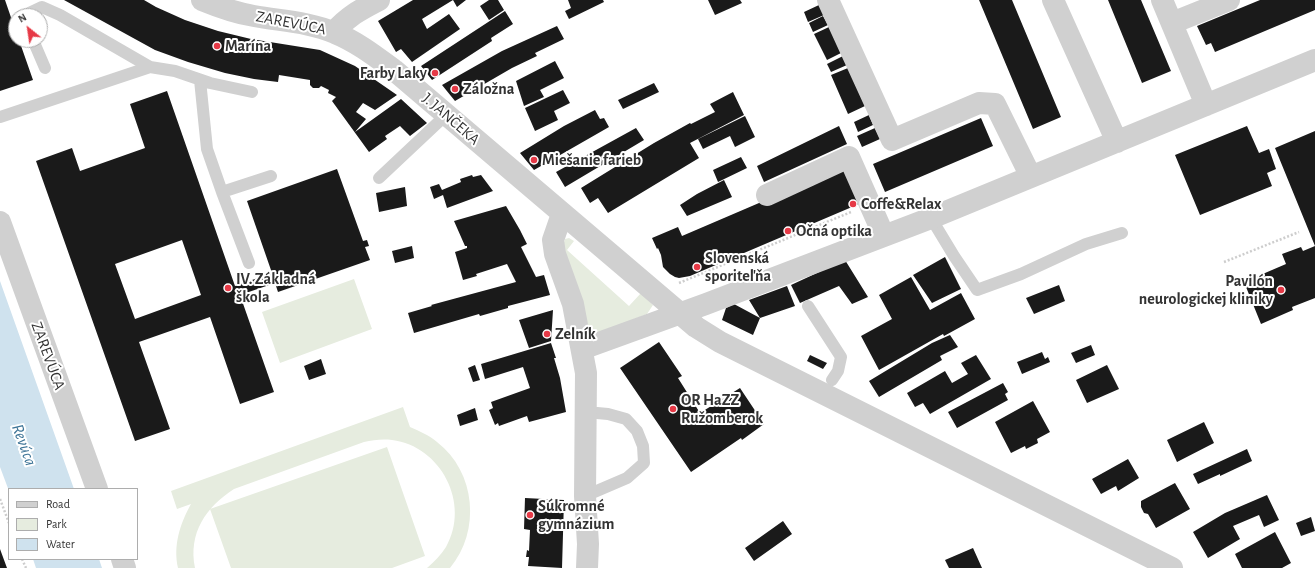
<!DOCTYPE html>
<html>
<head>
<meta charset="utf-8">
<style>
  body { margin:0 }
  #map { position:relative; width:1315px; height:568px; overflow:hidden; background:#fff; font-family:"Alegreya Sans",sans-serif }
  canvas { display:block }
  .legend { position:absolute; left:8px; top:488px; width:130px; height:72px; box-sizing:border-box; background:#fff; border:1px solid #adadad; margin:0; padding:5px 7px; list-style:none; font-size:12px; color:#333 }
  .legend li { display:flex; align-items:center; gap:8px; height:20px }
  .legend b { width:20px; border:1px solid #adadad }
  .north { position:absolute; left:8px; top:8px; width:40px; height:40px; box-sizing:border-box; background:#fff; border:1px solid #adadad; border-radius:50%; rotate:330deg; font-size:11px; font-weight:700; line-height:16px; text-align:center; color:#333 }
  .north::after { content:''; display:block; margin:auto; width:14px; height:18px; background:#e63946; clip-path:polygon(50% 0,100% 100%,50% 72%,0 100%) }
</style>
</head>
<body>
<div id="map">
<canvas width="1315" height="568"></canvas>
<ul class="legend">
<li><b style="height:5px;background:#d0d0d0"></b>Road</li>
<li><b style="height:11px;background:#e6ecdf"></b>Park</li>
<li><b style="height:11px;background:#cfe2ee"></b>Water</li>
</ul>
<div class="north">N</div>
</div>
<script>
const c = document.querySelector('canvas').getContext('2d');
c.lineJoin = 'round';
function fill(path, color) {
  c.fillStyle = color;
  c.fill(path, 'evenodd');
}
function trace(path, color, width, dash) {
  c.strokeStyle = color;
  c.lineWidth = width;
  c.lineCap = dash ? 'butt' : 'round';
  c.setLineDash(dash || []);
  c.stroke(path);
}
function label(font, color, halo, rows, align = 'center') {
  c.font = font + ' "Alegreya Sans",sans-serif';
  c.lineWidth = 4;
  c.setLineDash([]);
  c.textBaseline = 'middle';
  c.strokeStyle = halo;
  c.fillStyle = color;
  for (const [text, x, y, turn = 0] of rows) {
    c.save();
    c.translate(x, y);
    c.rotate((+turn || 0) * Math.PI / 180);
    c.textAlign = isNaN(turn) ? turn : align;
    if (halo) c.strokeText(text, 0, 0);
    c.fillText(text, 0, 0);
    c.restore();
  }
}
const green = new Path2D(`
  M569 238 574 241 567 250 629 306 641 293 653 305 647 314 599 333 589 329 562 248 565 239Z
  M354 279 372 329 280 363 262 312Z
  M403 407 410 427C419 431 429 435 437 442 476 472 481 531 450 568H427C434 562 441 555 446 547 471 504 441 446 392 440 382 439 373 440 364 442L234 489C206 507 188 533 195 568H178C173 545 180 524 191 504L177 509 171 491Z
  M387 447 425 556 392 568H231L210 509Z`);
const water = new Path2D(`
  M0 281 74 489H9V491L0 467Z
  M33 559H99L102 568H36Z`);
const building = new Path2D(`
  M0 0H5L16 32V40H19L33 80 0 91Z
  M64 0H144L156 7 185 20 218 31 251 39 320 50 355 66 397 95 375 110 363 103 356 112 366 119 355 132 401 99 427 123 410 136 400 126 385 136 387 139 369 152 332 101 336 97 328 93 329 90 321 86 319 88H313L310 85V80L279 75 278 82 254 79 225 73 188 62 155 50Z
  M413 0H453L422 19 427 29 449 14 460 29 412 62 401 49 396 52 378 21Z
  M453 0H466L457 7Z
  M489 0H498L504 10 489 20 480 6Z
  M568 0H603L604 2 569 19 565 11 571 8Z
  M708 0H740L742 3 715 15Z
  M979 0H1012L1061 117 1033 129Z
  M1108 0H1141L1171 71 1142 83Z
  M1260 0H1315V10L1215 52 1211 43 1206 45 1197 26Z
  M819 5 824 15 808 22 804 12Z
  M505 11 513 24 491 38 492 41 432 80 421 66Z
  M823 16 828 25 813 32 809 23Z
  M557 26 564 39 535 53 537 56 512 68 455 101 442 85 502 51Z
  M829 27 841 53 827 60 814 34Z
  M843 56 847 65 831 72 827 64Z
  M555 61 564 78 540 90 544 97 524 106 516 81Z
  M848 68 865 106 848 114 831 75Z
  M654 83 659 92 623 109 618 100Z
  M563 90 570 103 554 111 558 120 535 131 525 108Z
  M167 91 235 286 272 273 247 201 337 169 363 241 367 240 369 246 365 247 370 260 278 292 275 283 240 295 274 392 240 404 210 317 139 342 170 429 135 441 36 161 72 148 80 171 145 148 130 104ZM182 240 201 295 135 319 115 264Z
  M733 92 744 115 690 143 699 158 608 213 598 198 590 203 581 188 654 143 690 123 691 124 715 112 710 104Z
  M595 110 600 119 604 118 609 127 534 170 520 153 564 126Z
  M869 115 873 125 858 132 854 122Z
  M745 116 755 137 735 147 730 136 703 149 698 139Z
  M981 118 993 146 885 192 873 164Z
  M839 126 847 144 764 182 757 166Z
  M1247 126 1259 153 1269 149 1276 169 1267 173 1272 186 1200 215 1175 155Z
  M636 128 644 140 565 187 556 172Z
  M875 128 880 139 862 147 857 136Z
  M1315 131V298L1292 307 1293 310 1261 324 1244 282 1286 264 1282 254 1301 247 1303 251 1315 246 1275 148Z
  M741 157 747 168 718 182 713 170Z
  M843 167 859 204 690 276 679 278 675 277 670 274 663 267 661 255 658 248 657 249 652 238 678 227 682 236Z
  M472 175 473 177 481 175 493 191 447 208 443 195 434 199 430 187 439 184 442 190 461 182 460 179Z
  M724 180 732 197 687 216 680 205 697 194Z
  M405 187 407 206 379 212 376 193Z
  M506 206 520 230 527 244 521 247 536 277 544 275 550 295 508 306V308L480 316 479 314 414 333 408 313 432 306 431 305 516 282 507 264 476 274 477 276 463 280 455 252 467 248V246H465L454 221Z
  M412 246 414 258 395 263 392 251Z
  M945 257 961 289 932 303 913 275Z
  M845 260 868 297 852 304 839 286 800 303 791 285Z
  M911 277 930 310 961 293 975 319 944 336 943 334 879 370 861 336 892 319 879 295Z
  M1059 285 1065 301 1034 314 1026 298Z
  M787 286 795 306 760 318 749 300Z
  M734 304 760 318 753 335 722 320 726 308Z
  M553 310 551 341 529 348 519 320Z
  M950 335 958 347 940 356 942 360 879 397 869 381 932 343Z
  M659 342 682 376 678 378 700 413 740 388 764 424 742 440 741 438 691 472 620 368Z
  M551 343 556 358H554L560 378 566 412 529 422 527 416 499 426 498 423 495 425 489 410 493 408 491 402 530 388 523 367 485 379 481 364Z
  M1091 345 1095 355 1076 363 1071 353Z
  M1042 352 1045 359 1048 357 1050 362 1022 374 1017 362Z
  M810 355 827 363 823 369 807 361Z
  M976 355 991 379 930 414 923 403 915 407 907 393 945 371 952 383 968 374 961 363Z
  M321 359 326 374 309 380 304 366Z
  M475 365 480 380 473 382 468 368Z
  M1107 365 1119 389 1087 403 1076 380Z
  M1003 383 1008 392 1005 394 1008 400 957 428 948 412Z
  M1033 401 1050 432 1037 439 1038 443 1026 449 1025 446 1011 453 995 422Z
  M475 408 478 420 460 426 457 415Z
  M1204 422 1214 443 1177 462 1167 440Z
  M1247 449 1252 461 1220 476V474L1198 484 1193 474Z
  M1128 459 1139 478 1118 491 1116 486 1101 494 1092 479Z
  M1175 483 1190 509 1156 528 1148 514 1144 513 1141 507V501Z
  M1267 495 1279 520 1264 527 1259 515 1233 526 1240 539 1208 558 1193 532 1225 513Z
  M525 498 564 500 562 568 528 566 529 557H526L527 550 529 551 530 530 524 529Z
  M1311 517 1315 531 1301 536 1296 523Z
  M783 521 792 534 754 561 745 548Z
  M1275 532 1291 563 1282 568H1242L1235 554Z
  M973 548 982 568H949L945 560Z
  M0 549 7 568H0Z`);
const path = new Path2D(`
  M1224 262 1299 232
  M679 283 851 212
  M0 499 9 523
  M22 559 26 568`);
const service = new Path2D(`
  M23 16 42 7 60 15 150 67
  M33 40 45 68
  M200 80 207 149 222 192 271 176
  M0 117 150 67 175 71 210 83 252 92
  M379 178 446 115
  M222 192 249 263
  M931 218 954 256 977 290 1021 274 1086 244 1122 233
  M808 306 841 357 838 371 832 380
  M585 496 627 478 644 463 643 446 637 431 626 419 608 414 586 412`);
const minor = new Path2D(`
  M202 0C219 7 236 13 254 16 281 21 310 22 335 33 357 42 375 56 394 70L696 327 720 342 1172 568
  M828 0 892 140 979 103 995 104 1031 177
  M1053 0 1117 142
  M1162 0 1206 105
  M1172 23 1229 0
  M334 32C348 16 360 10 379 0
  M767 195 849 157 884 236
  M562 214 553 240 555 254 573 304 586 373 585 496 588 544 587 568
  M0 222 97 489
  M582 349 706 304 931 218 1315 60
  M122 559 125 568`);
const markers = [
  [217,46,4,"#e63946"],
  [435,73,4,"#e63946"],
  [455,89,4,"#e63946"],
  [534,160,4,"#e63946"],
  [853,204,4,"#e63946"],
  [788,231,4,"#e63946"],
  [697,267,4,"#e63946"],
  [228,288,4,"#e63946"],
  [1281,290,4,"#e63946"],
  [547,334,4,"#e63946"],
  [673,409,4,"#e63946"],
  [530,515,4,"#e63946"]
];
const streetNames = [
  ["ZAREVÚCA",291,23,11],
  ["J. JANČEKA",451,119,41],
  ["ZAREVÚCA",48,356,70]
];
const poiNames = [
  ["Marína",225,46],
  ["Farby Laky",427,73,"right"],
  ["Záložna",463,89],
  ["Miešanie farieb",542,160],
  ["Coffe&Relax",861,204],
  ["Očná optika",796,231],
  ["Slovenská",705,258],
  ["sporiteľňa",705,276],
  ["IV. Základná",236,279],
  ["škola",236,297],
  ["Pavilón",1273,281,"right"],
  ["neurologickej kliniky",1273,299,"right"],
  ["Zelník",555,334],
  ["OR HaZZ",681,400],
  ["Ružomberok",681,418],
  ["Súkromné",538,506],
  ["gymnázium",538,524]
];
const waterNames = [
  ["Revúca",24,445,70]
];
fill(green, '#e6ecdf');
fill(water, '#cfe2ee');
fill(building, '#1a1a1a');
trace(path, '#cdcdcd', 2.5, [2, 2]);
trace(service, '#d0d0d0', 12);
trace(minor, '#d0d0d0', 22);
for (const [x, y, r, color] of markers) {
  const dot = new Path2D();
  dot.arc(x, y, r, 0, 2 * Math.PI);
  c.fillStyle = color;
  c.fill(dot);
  trace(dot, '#fff', 1.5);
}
label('16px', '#333', '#fff', streetNames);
label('bold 16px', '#333', '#fff', poiNames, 'left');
label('italic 17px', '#3f7597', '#fff', waterNames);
</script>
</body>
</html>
